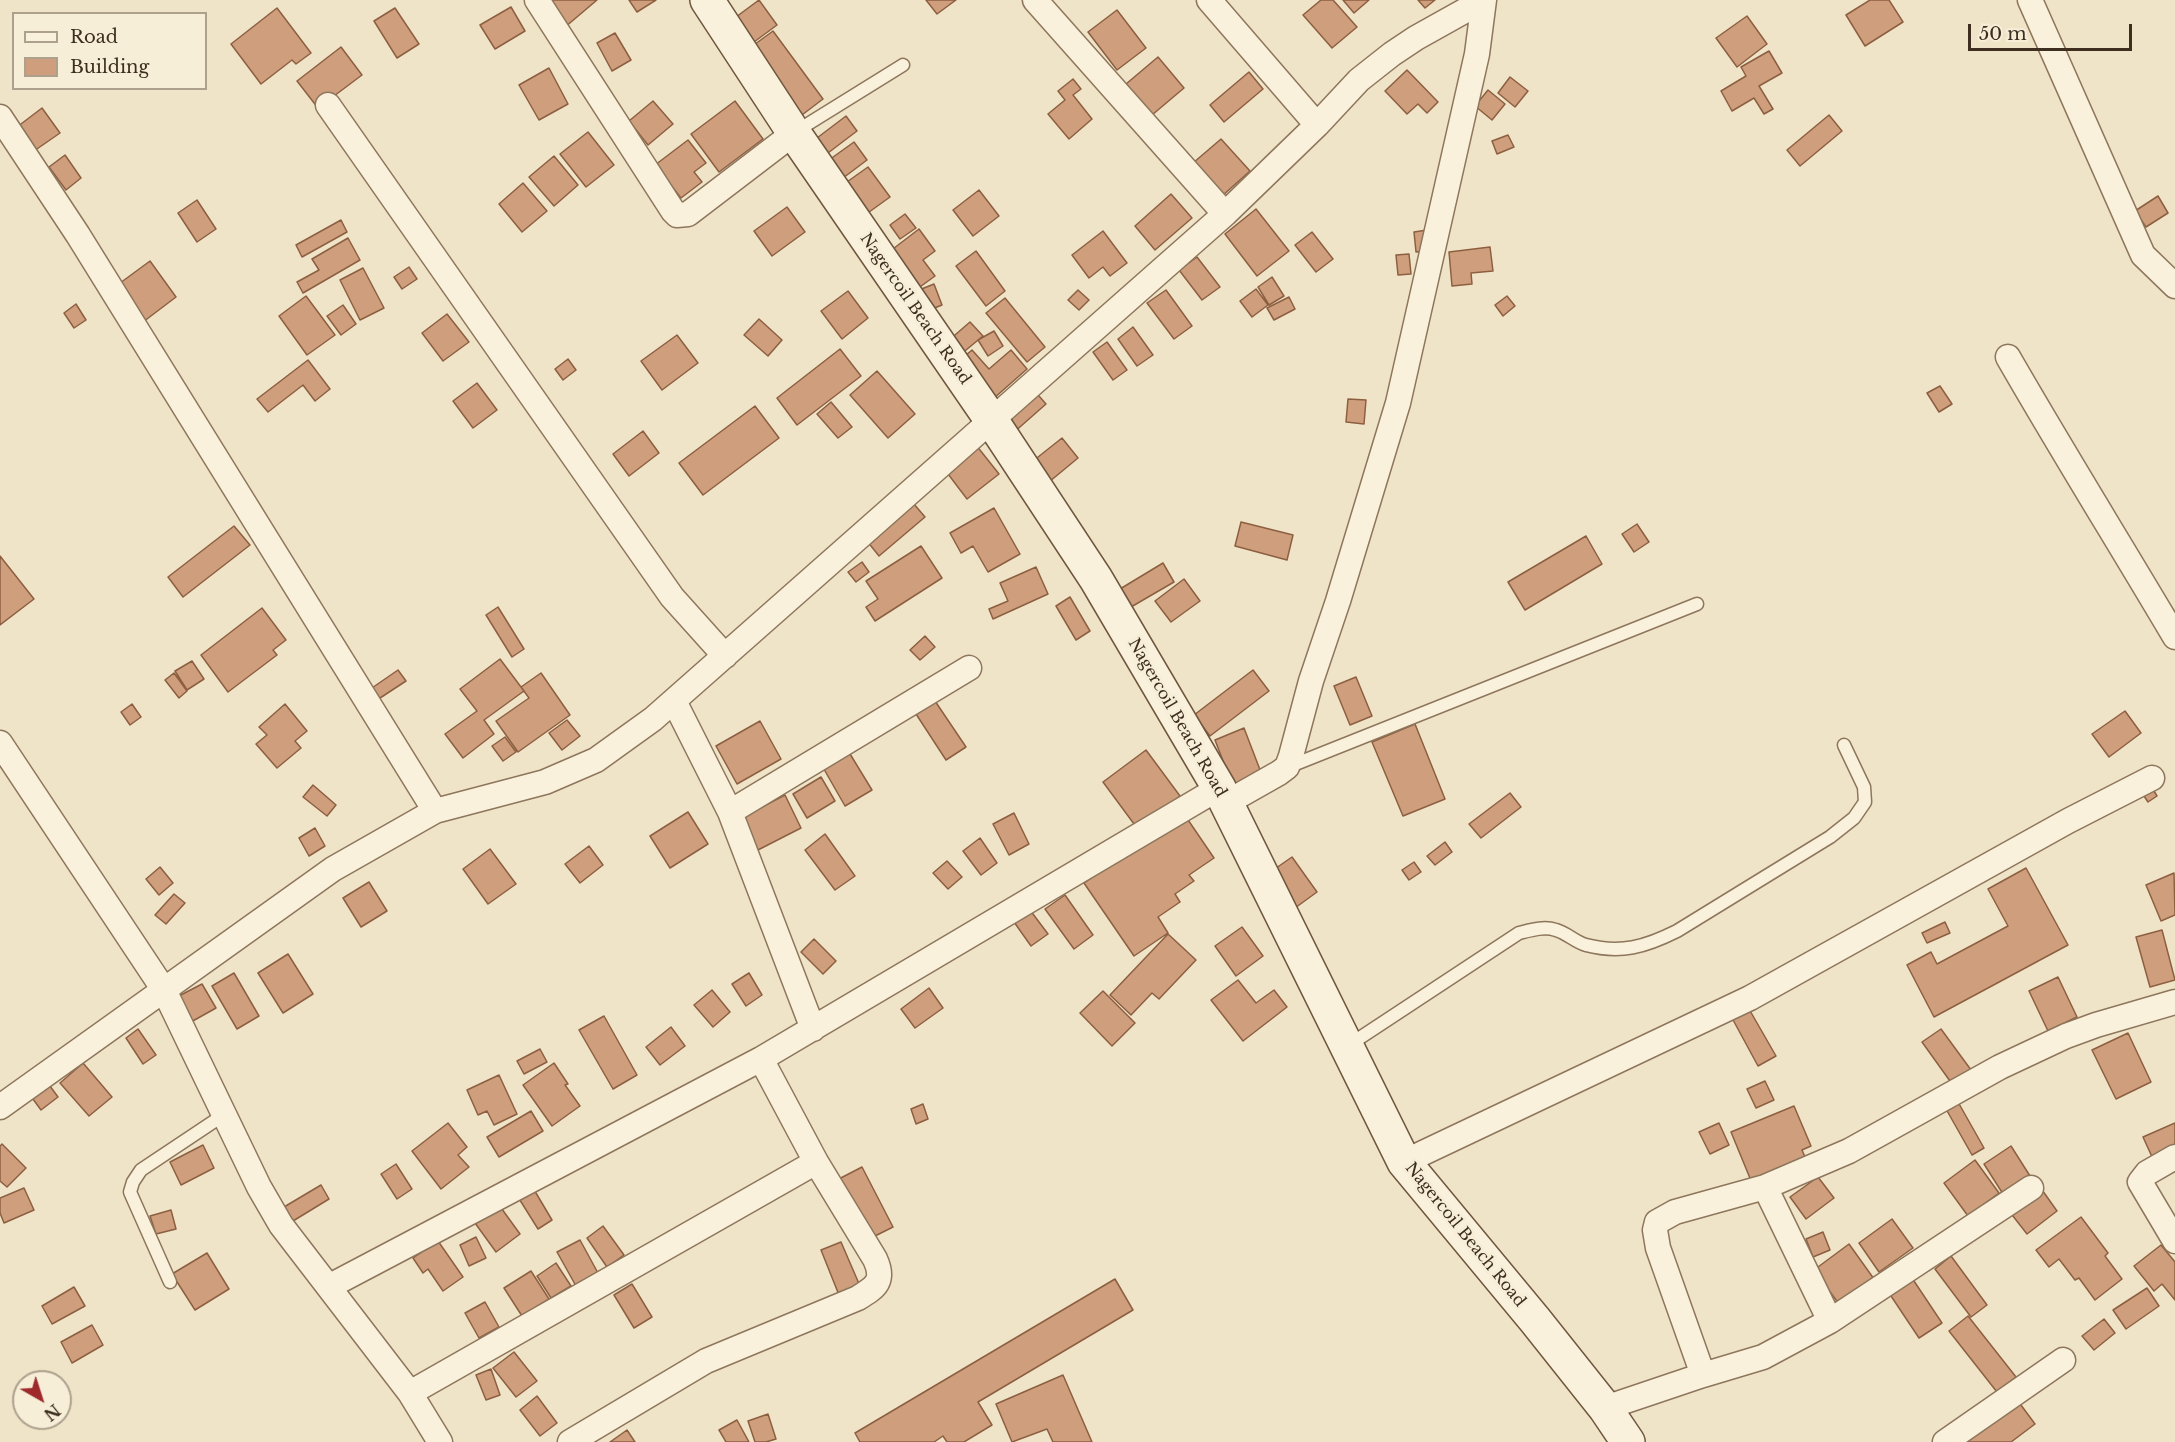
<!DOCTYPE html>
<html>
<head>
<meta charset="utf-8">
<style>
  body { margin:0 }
  #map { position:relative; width:2175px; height:1442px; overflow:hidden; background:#f0e4c8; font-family:"Libre Baskerville",serif }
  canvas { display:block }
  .legend { position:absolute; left:12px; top:12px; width:195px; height:78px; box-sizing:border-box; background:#f7eed8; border:2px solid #ada18e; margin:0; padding:8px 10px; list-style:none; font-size:18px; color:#3d2e20 }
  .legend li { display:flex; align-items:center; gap:12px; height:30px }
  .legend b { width:30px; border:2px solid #ada18e }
  .north { position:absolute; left:12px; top:1370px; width:60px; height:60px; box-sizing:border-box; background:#f7eed8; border:2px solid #ada18e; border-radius:50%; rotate:141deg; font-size:16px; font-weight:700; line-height:24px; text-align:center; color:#3d2e20 }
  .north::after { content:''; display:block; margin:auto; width:21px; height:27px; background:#9e2a2b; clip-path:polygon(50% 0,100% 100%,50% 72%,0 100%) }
  .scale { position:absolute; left:1968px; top:24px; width:164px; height:27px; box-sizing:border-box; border:3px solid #3d2e20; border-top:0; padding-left:8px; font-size:18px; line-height:21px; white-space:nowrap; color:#3d2e20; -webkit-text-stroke:4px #f7eed8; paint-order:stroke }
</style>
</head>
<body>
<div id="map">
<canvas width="2175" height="1442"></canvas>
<ul class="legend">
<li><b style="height:8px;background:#faf1dc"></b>Road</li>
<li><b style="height:16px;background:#cf9f7d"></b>Building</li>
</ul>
<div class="north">N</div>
<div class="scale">50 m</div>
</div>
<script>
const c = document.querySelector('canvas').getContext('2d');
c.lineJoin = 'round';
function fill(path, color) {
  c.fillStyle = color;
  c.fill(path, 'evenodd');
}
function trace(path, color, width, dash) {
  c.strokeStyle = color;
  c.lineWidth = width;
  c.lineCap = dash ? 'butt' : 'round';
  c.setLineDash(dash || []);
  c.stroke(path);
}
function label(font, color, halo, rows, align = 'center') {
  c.font = font + ' "Libre Baskerville",serif';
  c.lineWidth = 6;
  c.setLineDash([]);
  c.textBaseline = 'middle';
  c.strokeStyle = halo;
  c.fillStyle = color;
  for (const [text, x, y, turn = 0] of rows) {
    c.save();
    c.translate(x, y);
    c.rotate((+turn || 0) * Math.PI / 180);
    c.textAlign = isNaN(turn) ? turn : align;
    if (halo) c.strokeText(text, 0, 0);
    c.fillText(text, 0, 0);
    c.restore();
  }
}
const building = new Path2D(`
  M540 0H597L564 28Z
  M629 0H656L637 12Z
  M759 0 777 25 746 48 728 23Z
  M926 0H956L937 14Z
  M1321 0H1333L1357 27 1332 48 1303 15Z
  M1343 0H1369L1354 13Z
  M1418 0H1435L1425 8Z
  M1870 0H1889L1903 22 1865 46 1846 15Z
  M511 7 525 31 495 49 480 25Z
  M277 8 311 53 296 64 292 60 261 84 231 44Z
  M395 8 419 44 397 58 374 21Z
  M1117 10 1146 48 1117 70 1088 32Z
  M1747 16 1767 44 1737 67 1716 38Z
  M773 31 823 99 798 118 747 50Z
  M615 33 631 60 612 71 597 43Z
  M341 47 362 75 318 108 297 81Z
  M1769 51 1782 73 1759 86 1773 109 1764 114 1754 98 1732 111 1721 91 1746 76 1741 67Z
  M1158 57 1184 88 1152 115 1126 84Z
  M549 68 568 104 539 120 519 85Z
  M1407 70 1438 102 1427 113 1418 104 1407 114 1385 91Z
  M1249 72 1263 89 1224 122 1210 105Z
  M1510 77 1528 91 1515 107 1498 93Z
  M1073 79 1081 89 1073 95 1092 119 1069 139 1048 114 1065 100 1058 91Z
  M1488 90 1505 104 1492 120 1475 106Z
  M653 101 673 124 648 145 629 121Z
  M735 101 763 139 719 172 691 134Z
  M42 108 60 133 34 151 17 127Z
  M1829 115 1842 131 1800 166 1787 150Z
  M846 116 857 131 824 156 813 141Z
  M588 132 614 165 586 187 560 154Z
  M1508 135 1514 147 1497 154 1492 141Z
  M1221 139 1250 171 1222 196 1193 163Z
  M688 140 706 163 694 172 702 182 681 198 655 165Z
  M854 142 867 160 835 184 822 165Z
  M65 155 81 178 66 190 49 167Z
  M554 156 578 185 554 206 529 177Z
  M868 167 890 197 858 220 837 189Z
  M523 183 547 211 522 232 499 204Z
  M979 190 999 216 973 236 953 210Z
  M1171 194 1192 218 1155 250 1135 226Z
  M2158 196 2168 213 2146 227 2135 211Z
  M197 200 216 229 197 242 178 213Z
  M787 207 805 232 772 256 754 231Z
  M1256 209 1289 251 1257 276 1225 234Z
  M905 214 916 228 900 239 890 225Z
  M341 220 347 232 302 257 296 245Z
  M919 229 935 251 923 260 935 276 913 292 885 255Z
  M1427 230 1429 251 1416 252 1414 232Z
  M1103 231 1127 263 1110 276 1103 267 1089 278 1072 255Z
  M1312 232 1333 259 1316 272 1295 245Z
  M348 238 360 260 303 293 297 282 319 270 312 259Z
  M1490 247 1493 271 1471 273 1472 284 1452 286 1449 252Z
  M976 251 1005 291 986 306 956 266Z
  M1409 254 1411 274 1398 275 1396 255Z
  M1197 257 1220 287 1202 300 1179 270Z
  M150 261 176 297 143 322 116 286Z
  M409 267 417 279 402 289 394 277Z
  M363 268 384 308 360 320 340 280Z
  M1272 277 1284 296 1269 305 1258 287Z
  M934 284 942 305 922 313 914 292Z
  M1256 289 1268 305 1252 317 1240 301Z
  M1078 290 1089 300 1079 310 1068 300Z
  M1166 290 1192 326 1174 339 1147 303Z
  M848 291 868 318 842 339 821 311Z
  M306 296 335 335 307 355 279 316Z
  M1507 296 1515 306 1503 316 1495 305Z
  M1289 297 1295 309 1274 320 1267 308Z
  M1005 298 1045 347 1027 362 986 313Z
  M76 304 86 320 74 328 64 313Z
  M343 305 356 324 341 335 327 316Z
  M447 314 469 342 443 361 422 333Z
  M759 319 782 340 768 356 744 335Z
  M970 322 983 336 960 355 948 341Z
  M1133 327 1153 355 1137 366 1118 339Z
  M994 331 1003 346 988 356 978 340Z
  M677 335 698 363 662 390 641 361Z
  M1107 342 1127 370 1113 380 1093 352Z
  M840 349 861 376 797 425 777 398Z
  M972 350 989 369 1011 350 1027 369 993 399 959 361Z
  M568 359 576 370 563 380 555 369Z
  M308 360 330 389 315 401 303 385 268 412 257 399Z
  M877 371 915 414 888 438 850 395Z
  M477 383 497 410 473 428 453 401Z
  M1940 386 1952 404 1939 412 1927 393Z
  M1032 388 1046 404 1012 434 997 417Z
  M1348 399 1366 400 1364 424 1346 422Z
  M831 402 852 427 838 438 817 414Z
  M755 406 779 438 703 495 679 463Z
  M643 431 659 453 629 476 613 454Z
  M1062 438 1078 458 1049 482 1033 461Z
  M976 445 999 474 967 499 945 470Z
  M908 497 925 517 879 556 863 536Z
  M994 508 1020 554 988 572 973 546 961 553 950 533Z
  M1241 522 1293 535 1287 560 1235 546Z
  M1637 524 1649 542 1634 552 1622 534Z
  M234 526 250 545 183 597 168 577Z
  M1586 536 1602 564 1525 610 1508 582Z
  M921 546 942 578 875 621 866 607 878 599 866 581Z
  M0 556 34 599 0 625Z
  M862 562 869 572 856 582 848 572Z
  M1163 563 1174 582 1131 607 1120 589Z
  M1036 567 1048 594 993 619 989 609 1008 601 1000 583Z
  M1184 579 1200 601 1171 622 1155 601Z
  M1070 597 1090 631 1076 640 1056 606Z
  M498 607 524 649 512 657 486 615Z
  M262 608 286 640 273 650 277 655 228 692 201 655Z
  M925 636 935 647 920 660 910 650Z
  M500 659 524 691 484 720 494 734 463 758 445 734 477 711 460 689Z
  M192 661 204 679 187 690 175 671Z
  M398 670 406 681 377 700 369 690Z
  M1253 670 1269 691 1210 736 1194 715Z
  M174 673 187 691 179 698 165 680Z
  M541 673 570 715 518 752 496 721 529 698 521 687Z
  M1356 677 1372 716 1350 725 1334 686Z
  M935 701 966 747 946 760 916 714Z
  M132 704 141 717 130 725 121 712Z
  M285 704 307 731 295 741 301 748 277 768 256 744 267 735 259 727Z
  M2125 711 2141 733 2109 757 2092 734Z
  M567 720 580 736 562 750 549 733Z
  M760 721 781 759 737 784 716 746Z
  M1415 724 1445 799 1403 816 1372 742Z
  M1244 728 1262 775 1233 787 1215 740Z
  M505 737 516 752 503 761 492 746Z
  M847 749 872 790 845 806 821 764Z
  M1146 750 1180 796 1137 828 1103 782Z
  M821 777 835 801 807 818 793 794Z
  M2150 784 2157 796 2148 802 2140 790Z
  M313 785 336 805 327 816 303 797Z
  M1510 793 1521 807 1481 838 1469 824Z
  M785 795 801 828 754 852 737 820Z
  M688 812 708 844 670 868 650 836Z
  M1014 813 1029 844 1009 855 993 824Z
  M1184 814 1214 858 1189 875 1194 881 1175 894 1180 902 1158 917 1168 933 1134 956 1084 883Z
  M315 828 325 846 309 856 299 838Z
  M825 834 855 876 835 890 805 850Z
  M980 838 997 863 981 875 963 851Z
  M1445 842 1452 852 1435 865 1427 856Z
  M589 846 603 865 580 883 565 864Z
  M490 849 516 884 488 904 463 869Z
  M1292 857 1317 892 1295 908 1269 873Z
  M947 861 962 877 948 889 933 873Z
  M1414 862 1421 872 1409 880 1402 870Z
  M160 867 173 883 159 895 146 879Z
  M2026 868 2068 945 1934 1017 1907 965 1931 952 1937 964 2008 926 1988 889Z
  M2174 873 2175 915 2161 921 2146 885Z
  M369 882 387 911 361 927 343 898Z
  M174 894 185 903 166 924 155 915Z
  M1065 895 1093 935 1074 949 1045 909Z
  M1030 910 1048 934 1031 946 1014 922Z
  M1945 922 1950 933 1927 943 1922 933Z
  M1242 927 1263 956 1236 976 1215 946Z
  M2162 930 2175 980 2150 987 2136 937Z
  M1168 934 1196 960 1159 999 1152 993 1131 1015 1110 995Z
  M814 939 836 961 823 974 801 952Z
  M288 954 313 994 283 1013 258 973Z
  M234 973 259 1016 237 1029 212 986Z
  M749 973 762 995 746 1006 732 984Z
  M2058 977 2077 1017 2048 1031 2029 991Z
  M1238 980 1256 1003 1274 990 1287 1007 1243 1041 1211 1000Z
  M202 984 216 1008 191 1022 177 997Z
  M929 988 943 1008 915 1028 901 1009Z
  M712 990 730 1012 713 1027 694 1005Z
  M1103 991 1135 1023 1112 1046 1080 1013Z
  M1749 1009 1776 1056 1758 1066 1732 1018Z
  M604 1016 637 1075 613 1089 579 1030Z
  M671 1027 685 1046 660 1065 646 1047Z
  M138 1029 156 1055 143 1064 126 1038Z
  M1941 1029 1974 1074 1955 1088 1922 1042Z
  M2128 1033 2151 1082 2116 1099 2092 1050Z
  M540 1049 547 1062 524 1074 517 1061Z
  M83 1063 112 1097 89 1116 60 1083Z
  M554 1063 568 1084 565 1085 580 1106 552 1126 523 1085Z
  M499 1075 517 1114 494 1125 487 1111 478 1115 467 1090Z
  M1765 1081 1774 1100 1756 1108 1747 1089Z
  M47 1082 58 1097 41 1110 30 1095Z
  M1958 1102 1984 1148 1972 1155 1946 1109Z
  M923 1104 928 1119 916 1124 911 1109Z
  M1794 1106 1811 1146 1802 1150 1808 1164 1754 1188 1731 1132Z
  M531 1111 543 1131 499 1157 487 1137Z
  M448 1123 467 1147 458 1155 469 1167 441 1189 412 1151Z
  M1719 1123 1729 1145 1710 1154 1699 1132Z
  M2175 1123V1149L2153 1159 2143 1137Z
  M2 1144 26 1168 7 1187 0 1181V1146Z
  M203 1145 214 1168 181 1185 170 1162Z
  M2011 1146 2030 1176 2003 1194 1984 1164Z
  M1975 1160 1999 1193 1968 1216 1944 1183Z
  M396 1164 412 1189 397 1199 381 1174Z
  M862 1167 893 1227 865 1241 835 1181Z
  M1818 1177 1834 1198 1806 1219 1790 1197Z
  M321 1185 329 1199 293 1221 284 1207Z
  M2040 1187 2057 1211 2027 1234 2009 1211Z
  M24 1188 34 1210 4 1223 0 1213V1198Z
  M533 1188 552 1220 538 1229 518 1197Z
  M499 1205 520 1234 496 1252 475 1223Z
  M171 1210 176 1229 156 1234 150 1216Z
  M2081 1217 2108 1253 2105 1256 2122 1279 2095 1300 2079 1278 2075 1280 2059 1259 2049 1267 2036 1250Z
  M1892 1219 1913 1248 1879 1272 1859 1243Z
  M603 1226 624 1255 607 1267 587 1238Z
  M1823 1232 1830 1250 1813 1257 1806 1239Z
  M476 1237 486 1258 469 1266 460 1245Z
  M580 1240 598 1273 576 1286 557 1252Z
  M438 1241 463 1277 443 1291 428 1269 423 1273 413 1258Z
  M841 1242 860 1286 839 1295 821 1250Z
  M1849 1244 1874 1279 1839 1304 1814 1270Z
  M2161 1245 2175 1262V1300L2162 1284 2154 1291 2134 1266Z
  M207 1253 229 1289 195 1310 172 1274Z
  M1951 1256 1987 1305 1971 1317 1935 1269Z
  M556 1263 571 1286 551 1298 537 1276Z
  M531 1271 549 1299 522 1316 504 1288Z
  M1912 1278 1942 1323 1919 1338 1889 1293Z
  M1115 1279 1133 1310 978 1402 992 1425 964 1442H947L943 1436 934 1442H860L855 1433Z
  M632 1284 652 1317 634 1328 614 1295Z
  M74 1287 85 1306 52 1324 42 1306Z
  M2147 1288 2159 1306 2126 1329 2113 1310Z
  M485 1302 499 1327 479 1338 465 1313Z
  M1968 1316 2016 1377 1997 1392 1949 1331Z
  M2104 1319 2115 1333 2094 1350 2082 1336Z
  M92 1325 103 1345 72 1363 61 1342Z
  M514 1352 537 1381 516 1397 493 1368Z
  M491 1369 500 1395 486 1400 476 1375Z
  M1063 1375 1092 1442H1053L1047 1429 1012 1442 996 1404Z
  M537 1396 557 1423 540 1436 520 1410Z
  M2015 1397 2035 1424 2011 1442H1967L1962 1436Z
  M768 1414 776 1439 766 1442H755L748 1421Z
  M737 1420 749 1442H726L719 1430Z
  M627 1430 635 1442H610Z`);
const lane = new Path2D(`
  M795 132 903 65
  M1288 767 1697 604
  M1349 1045 1519 933C1531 930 1544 926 1556 930 1567 933 1575 942 1586 945 1621 954 1645 947 1677 931L1830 837 1854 818 1865 802 1864 787 1844 745
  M170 1282 130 1192 133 1182 141 1170 225 1114`);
const street = new Path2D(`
  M537 0 673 211 677 215 688 214 794 133
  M1035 0 1225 214
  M1209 0 1317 125
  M2030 0 2143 255 2175 286
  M328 105 672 597 725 656
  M0 117 78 235 435 811
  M2008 357C2062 451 2120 544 2175 637
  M674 701 730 812 969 668
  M0 743 164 990 259 1187 281 1225 410 1393 440 1442
  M1226 803 1279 773 1287 767 1291 756 1311 681 1338 601 1398 403 1477 54 1484 0
  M730 812 813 1029
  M0 1107 333 869 435 811 545 782 596 760 653 719 1225 214 1317 125 1359 80 1392 54 1416 38 1484 0
  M2175 1157 2147 1173 2140 1182 2175 1241
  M1404 1162 1750 998 2068 821 2152 778
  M1765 1187 1830 1321
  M330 1286 761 1059 1219 788
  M1703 1375 1763 1357 1830 1321 2031 1188
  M410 1393 816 1162
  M1605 1408 1703 1375 1658 1248 1655 1230 1657 1222 1675 1212 1765 1187 1849 1151 2000 1067 2066 1036 2096 1025 2175 1002
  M570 1442 706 1361 858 1298C876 1287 885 1281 875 1259L816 1162 761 1059
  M1945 1442 2063 1360`);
const secondary = new Path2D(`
  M707 0 794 133 992 421 1096 579 1219 788 1404 1162 1535 1320 1605 1408 1628 1442`);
const streetNames = [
  ["Nagercoil Beach Road",915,309,55],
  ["Nagercoil Beach Road",1177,718,60],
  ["Nagercoil Beach Road",1465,1235,51]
];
fill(building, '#cf9f7d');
trace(building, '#8d5f41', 1.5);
trace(lane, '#8d765c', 15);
trace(street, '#8d765c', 27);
trace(secondary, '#6f573f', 36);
trace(lane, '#faf1dc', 12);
trace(street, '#faf1dc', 24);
trace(secondary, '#faf1dc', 33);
label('16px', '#3d2e20', '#f7eed8', streetNames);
</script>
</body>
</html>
